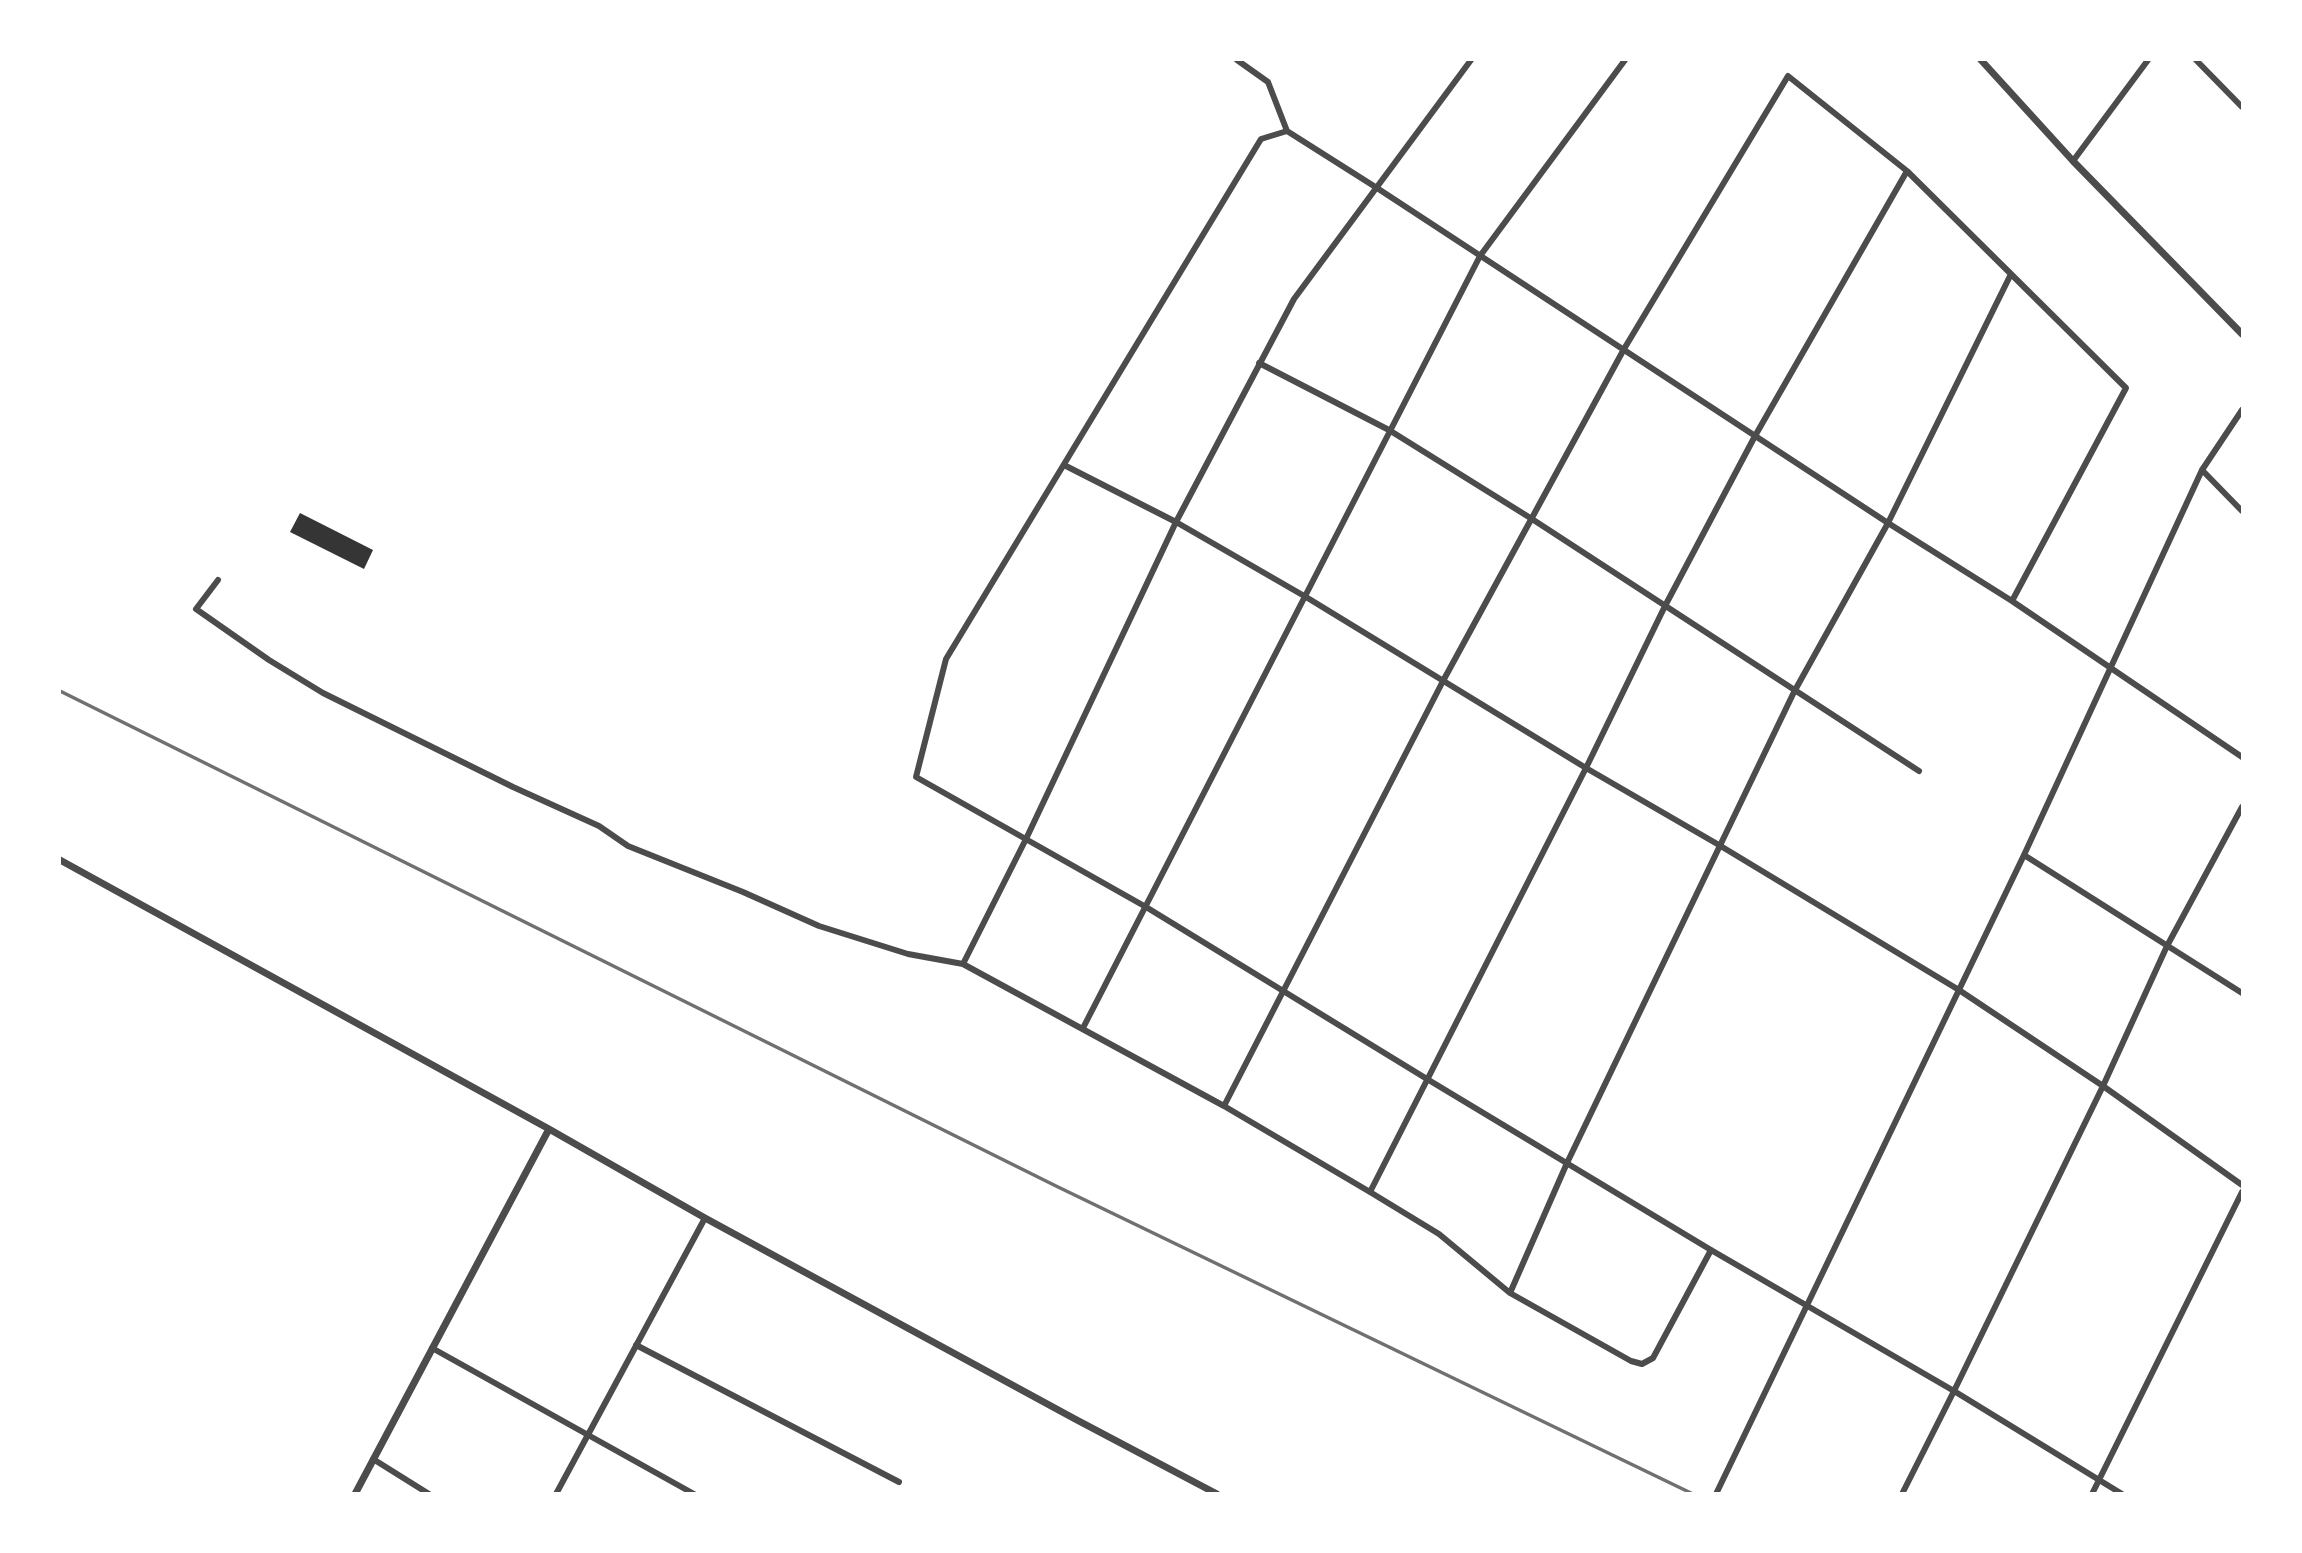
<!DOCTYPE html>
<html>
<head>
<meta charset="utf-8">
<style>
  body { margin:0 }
  #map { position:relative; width:2302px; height:1553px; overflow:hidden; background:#fff; font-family:Helvetica,sans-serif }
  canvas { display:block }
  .frame { position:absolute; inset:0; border:61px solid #fff; pointer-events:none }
</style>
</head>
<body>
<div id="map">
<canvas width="2302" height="1553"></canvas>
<div class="frame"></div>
</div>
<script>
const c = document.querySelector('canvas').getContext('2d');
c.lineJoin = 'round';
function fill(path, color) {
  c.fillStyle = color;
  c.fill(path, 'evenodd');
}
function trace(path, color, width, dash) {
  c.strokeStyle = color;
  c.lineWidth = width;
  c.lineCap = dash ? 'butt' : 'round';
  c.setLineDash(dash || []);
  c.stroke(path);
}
const building = new Path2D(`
  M300 513 373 550 364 569 290 532Z`);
const minor = new Path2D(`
  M1237 60 1268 82 1287 131 1377 188 1888 523 2012 601 2242 757
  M2196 60 2242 107
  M1287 131 1261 139 946 659 916 777 1146 907 1427 1079 1711 1250 1954 1391 2122 1494
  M2073 161 2148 60
  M1259 363 1389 430 1532 519 1919 771
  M1064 465 1176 522 1306 597 1586 768 1719 845 1959 990 2103 1086 2242 1185
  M2202 470 2242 511
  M218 580 196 609 269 660 323 693 513 787 599 826 628 846 743 892 819 926 908 954 963 964 1224 1106 1370 1192 1439 1234 1510 1293 1631 1361 1642 1364 1653 1358 1711 1250
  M2024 855 2242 993
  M963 964 1026 839 1176 522 1294 299 1471 60
  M1083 1028 1480 256 1625 60
  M1224 1106 1443 681 1624 349 1788 76 1907 171 2126 388 2012 601
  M1370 1192 1586 768 1665 606 1755 436 1907 171
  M1510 1293 1567 1163 1794 692 1888 523 2011 274
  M636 1345 899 1482
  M432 1348 694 1494
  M373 1459 429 1494
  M556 1494 705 1218
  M1716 1494 2024 855 2202 470 2242 410
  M1902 1494 1954 1391 2103 1086 2167 946 2242 807
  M2092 1494 2242 1192`);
const tertiary = new Path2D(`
  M1981 60 2073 161 2242 334
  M60 860 549 1129 705 1218 1075 1419 1217 1494
  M355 1494 549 1129`);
const rail = new Path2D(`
  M60 691 1056 1186 1693 1494`);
fill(building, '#353535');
trace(minor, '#4c4c4c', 6);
trace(tertiary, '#4c4c4c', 7);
trace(rail, '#707070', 3.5);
</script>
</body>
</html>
